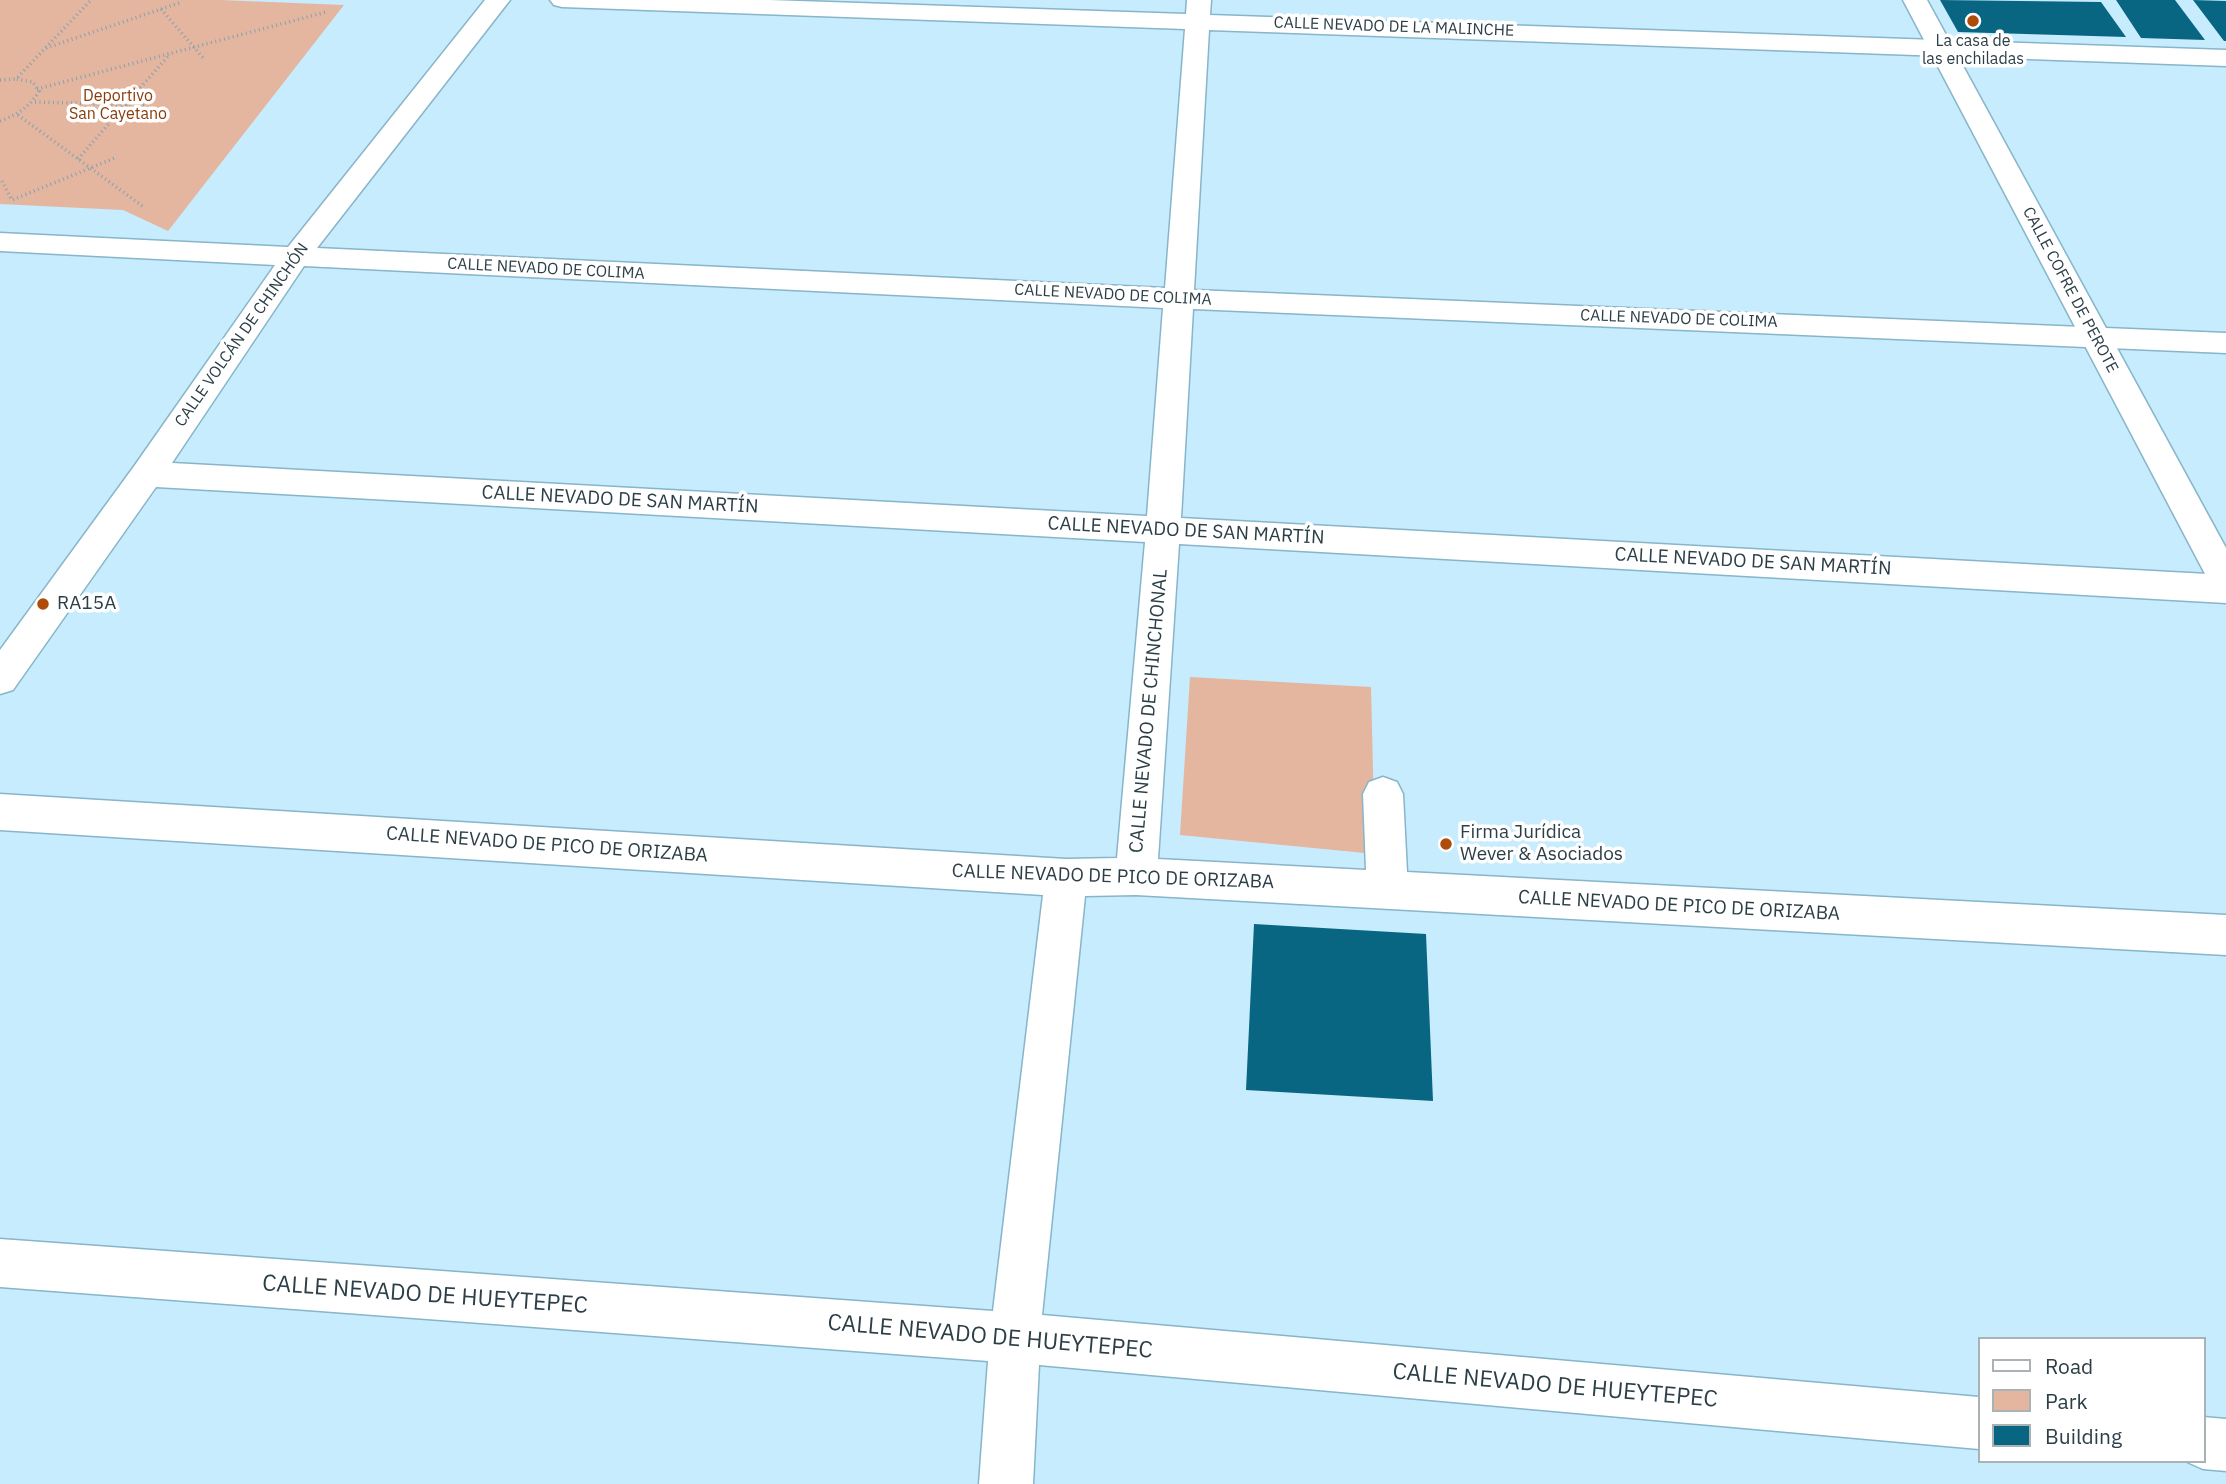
<!DOCTYPE html>
<html>
<head>
<meta charset="utf-8">
<style>
  body { margin:0 }
  #map { position:relative; width:2226px; height:1484px; overflow:hidden; background:#c7ecfd; font-family:"IBM Plex Sans",sans-serif }
  canvas { display:block }
  .legend { position:absolute; left:1978px; top:1337px; width:228px; height:126px; box-sizing:border-box; background:#fff; border:2px solid #abb2b5; margin:0; padding:9px 12px; list-style:none; font-size:21px; color:#2c3f47 }
  .legend li { display:flex; align-items:center; gap:14px; height:35px }
  .legend b { width:35px; border:2px solid #abb2b5 }
</style>
</head>
<body>
<div id="map">
<canvas width="2226" height="1484"></canvas>
<ul class="legend">
<li><b style="height:9px;background:#fff"></b>Road</li>
<li><b style="height:19px;background:#e4b59f"></b>Park</li>
<li><b style="height:19px;background:#096682"></b>Building</li>
</ul>
</div>
<script>
const c = document.querySelector('canvas').getContext('2d');
c.lineJoin = 'round';
function fill(path, color) {
  c.fillStyle = color;
  c.fill(path, 'evenodd');
}
function trace(path, color, width, dash) {
  c.strokeStyle = color;
  c.lineWidth = width;
  c.lineCap = dash ? 'butt' : 'round';
  c.setLineDash(dash || []);
  c.stroke(path);
}
function label(font, color, halo, rows, align = 'center') {
  c.font = font + ' "IBM Plex Sans",sans-serif';
  c.lineWidth = 7;
  c.setLineDash([]);
  c.textBaseline = 'middle';
  c.strokeStyle = halo;
  c.fillStyle = color;
  for (const [text, x, y, turn = 0] of rows) {
    c.save();
    c.translate(x, y);
    c.rotate((+turn || 0) * Math.PI / 180);
    c.textAlign = isNaN(turn) ? turn : align;
    if (halo) c.strokeText(text, 0, 0);
    c.fillText(text, 0, 0);
    c.restore();
  }
}
const green = new Path2D(`
  M0 0H220L344 5 168 231 123 210 0 204Z
  M1190 677 1371 687 1375 854 1180 835Z`);
const building = new Path2D(`
  M1940 0 2101 2 2126 37 1958 32Z
  M2116 0H2175L2205 40 2141 38Z
  M2193 0 2226 1V41H2224Z
  M1254 924 1426 934 1433 1101 1246 1090Z`);
const path = new Path2D(`
  M161 9 204 59
  M46 48 182 2
  M0 80 16 79
  M37 89 326 12
  M35 102 144 105
  M18 115 145 208
  M0 121C17 115 30 107 39 91L33 82 16 79 91 0
  M78 159 170 54
  M2 181 12 200 115 158`);
const minor = new Path2D(`
  M485 0H510L317 248 1165 288 1185 29 562 7 554 5 550 0H769L1186 14 1187 0H1211L1210 15 2226 50V66L1209 30 1194 290 2226 333V353L1193 309 1181 518 2226 575V603L1179 544 1158 859 1366 870 1363 794 1369 782 1383 777 1397 782 1403 794 1407 872 2226 915V955L1136 895 1085 896 1042 1315 1979 1397V1449L1039 1365 1033 1484H979L988 1361 0 1287V1239L993 1311 1043 895 0 830V794L1066 859 1117 858 1145 542 156 487 13 690 0 694V650L135 465 275 265 0 251V233L288 247ZM304 266 1163 308 1147 516 172 463Z
  M2203 1417 2226 1419V1471L2203 1469 2185 1461H2203Z`);
const tertiary = new Path2D(`
  M1903 0H1927L2226 548V595L2214 591Z`);
const markers = [
  [1973,21,7,"#ad4c0b"],
  [43,604,7,"#ad4c0b"],
  [1446,844,7,"#ad4c0b"]
];
const farStreetnames = [
  ["CALLE NEVADO DE LA MALINCHE",1394,27,2],
  ["CALLE NEVADO DE COLIMA",546,269,3],
  ["CALLE COFRE DE PEROTE",2070,290,62],
  ["CALLE NEVADO DE COLIMA",1113,295,3],
  ["CALLE NEVADO DE COLIMA",1679,319,2],
  ["CALLE VOLCÁN DE CHINCHÓN",242,335,-55]
];
const farPoinames = [
  ["La casa de",1973,41],
  ["las enchiladas",1973,59]
];
const farParknames = [
  ["Deportivo",118,96],
  ["San Cayetano",118,114]
];
const streetNames = [
  ["CALLE NEVADO DE SAN MARTÍN",620,500,3],
  ["CALLE NEVADO DE SAN MARTÍN",1186,531,3],
  ["CALLE NEVADO DE SAN MARTÍN",1753,562,3],
  ["CALLE NEVADO DE CHINCHONAL",1149,711,-85],
  ["CALLE NEVADO DE PICO DE ORIZABA",547,845,4],
  ["CALLE NEVADO DE PICO DE ORIZABA",1113,877,2],
  ["CALLE NEVADO DE PICO DE ORIZABA",1679,906,3]
];
const poiNames = [
  ["RA15A",57,604],
  ["Firma Jurídica",1460,833],
  ["Wever & Asociados",1460,855]
];
const nearStreetnames = [
  ["CALLE NEVADO DE HUEYTEPEC",425,1295,4],
  ["CALLE NEVADO DE HUEYTEPEC",990,1337,5],
  ["CALLE NEVADO DE HUEYTEPEC",1555,1386,5]
];
fill(green, '#e4b59f');
fill(building, '#096682');
trace(minor, '#87b5c9', 3);
trace(tertiary, '#87b5c9', 3);
trace(path, '#85a2af', 3.5, [1, 3.5]);
fill(minor, '#fff');
fill(tertiary, '#fff');
for (const [x, y, r, color] of markers) {
  const dot = new Path2D();
  dot.arc(x, y, r, 0, 2 * Math.PI);
  c.fillStyle = color;
  c.fill(dot);
  trace(dot, '#fff', 2.5);
}
label('16px', '#2c3f47', '#fff', farStreetnames);
label('16px', '#2c3f47', '#fff', farPoinames);
label('16px', '#893c0c', '#fff', farParknames);
label('19px', '#2c3f47', '#fff', streetNames);
label('19px', '#2c3f47', '#fff', poiNames, 'left');
label('23px', '#2c3f47', '#fff', nearStreetnames);
</script>
</body>
</html>
